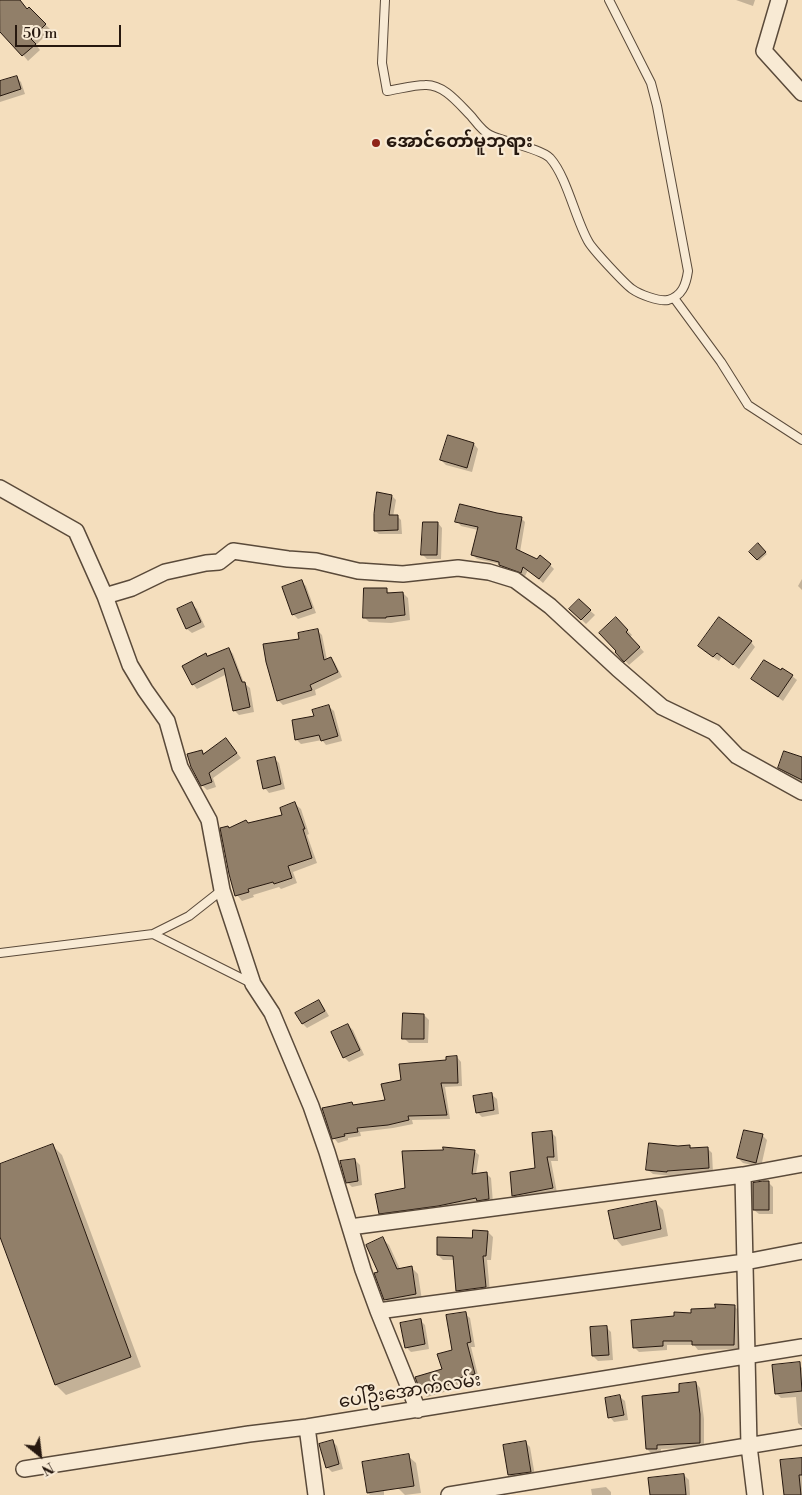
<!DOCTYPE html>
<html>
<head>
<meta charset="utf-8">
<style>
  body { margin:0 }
  #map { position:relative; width:802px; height:1495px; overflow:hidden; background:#f4debd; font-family:"Libre Bodoni",serif }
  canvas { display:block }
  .north { position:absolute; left:15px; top:1430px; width:50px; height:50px; -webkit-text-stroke:4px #f8ead4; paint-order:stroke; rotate:151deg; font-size:14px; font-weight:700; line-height:20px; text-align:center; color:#26180f }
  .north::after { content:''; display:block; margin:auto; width:18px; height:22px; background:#26180f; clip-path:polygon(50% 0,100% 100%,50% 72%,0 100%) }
  .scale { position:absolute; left:15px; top:25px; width:106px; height:22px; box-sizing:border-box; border:2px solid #26180f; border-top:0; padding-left:6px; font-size:15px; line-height:18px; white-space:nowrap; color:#26180f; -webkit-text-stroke:4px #f8ead4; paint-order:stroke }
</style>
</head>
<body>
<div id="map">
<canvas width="802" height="1495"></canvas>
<div class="north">N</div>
<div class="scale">50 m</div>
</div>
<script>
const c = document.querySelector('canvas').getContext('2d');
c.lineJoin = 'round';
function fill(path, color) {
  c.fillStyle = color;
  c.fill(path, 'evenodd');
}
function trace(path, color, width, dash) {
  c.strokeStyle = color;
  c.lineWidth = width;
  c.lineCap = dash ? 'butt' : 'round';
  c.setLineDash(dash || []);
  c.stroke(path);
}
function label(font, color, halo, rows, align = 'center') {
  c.font = font + ' "Libre Bodoni","Noto Sans Myanmar",serif';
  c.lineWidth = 4.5;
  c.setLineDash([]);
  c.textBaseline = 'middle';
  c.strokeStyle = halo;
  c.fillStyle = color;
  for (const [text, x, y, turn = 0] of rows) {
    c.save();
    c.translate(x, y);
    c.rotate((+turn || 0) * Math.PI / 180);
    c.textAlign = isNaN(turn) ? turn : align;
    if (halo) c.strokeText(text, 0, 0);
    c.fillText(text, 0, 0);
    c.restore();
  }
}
const shadow = new Path2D(`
  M0 0H20L28 10 29 9 51 30 36 45 40 50 28 61 0 27Z
  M736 0H755L753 6Z
  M16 77 21 82 25 94 0 102V83Z
  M474 444 478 449 472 472 446 465 441 460Z
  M392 496 396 500 393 517 397 516 401 520 402 534H379L375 531Z
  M521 518 525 522 520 552 550 565 554 569 543 583 528 570 525 576 504 569 500 564 477 559 473 555 478 530 461 526 457 521Z
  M438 523 442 528 441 559H427L422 554Z
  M758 545 767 554 759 561 751 552Z
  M802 579V590L798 586Z
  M302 582 306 586 316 613 298 619 293 614Z
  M386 590 391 594 403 593 408 598 410 620 391 623 369 622 365 618Z
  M579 601 595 615 586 624 571 609Z
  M192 604 197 609 205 627 192 633 187 629 179 610Z
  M616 619 632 635 630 637 644 652 629 665 617 652Z
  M317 630 322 635 327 660 331 658 335 663 342 677 315 690 316 695 283 705 278 700 300 640Z
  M751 642 755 647 739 669 722 656 719 661 704 651Z
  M229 649 233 654 244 683 250 688 254 712 239 715 234 710 227 674 197 689 193 684 208 657Z
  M781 672 792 676 797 680 783 701 758 683Z
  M329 707 334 711 342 741 326 745 322 740 301 744 296 739 316 717Z
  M226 739 241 758 213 778 216 787 207 790 202 785V751L205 754Z
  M274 758 279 763 285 789 269 793 265 788Z
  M802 758V782L785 773 780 768Z
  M295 804 301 809 309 834 307 835 317 863 293 872 297 883 281 889 279 887 253 895 254 897 242 901 237 895 228 827 230 829 284 816Z
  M318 1001 323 1006 329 1016 307 1028 303 1024 297 1013Z
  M424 1015 429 1020 428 1043H409L404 1038Z
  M348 1025 353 1030 364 1055 349 1062 344 1057Z
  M457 1057 461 1062 462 1086 445 1087 450 1119 412 1120 413 1124 393 1128 360 1132 361 1136 348 1138V1140L338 1143 334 1138 352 1103 355 1106 386 1101 402 1081Z
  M492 1095 497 1099 499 1114 482 1117 477 1112Z
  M551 1132 556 1137 558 1161H551L557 1193 518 1200 513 1196 537 1169Z
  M762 1135 767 1140 761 1167 743 1163 738 1158Z
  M52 1145 62 1155 141 1367 66 1395 56 1385 0 1234V1165Z
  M678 1147H690L692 1149H708L712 1153 713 1173 672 1176 653 1174 648 1170Z
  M474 1151 479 1155 476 1174 486 1173 491 1178 493 1203 385 1218 380 1213 406 1189Z
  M355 1160 360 1165 362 1185 352 1187 347 1182Z
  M768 1182 773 1187V1214H759L754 1210Z
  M656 1203 663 1210 668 1236 622 1246 615 1238Z
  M488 1232 493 1237 491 1260H487L490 1292 462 1295 457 1291 455 1260H443L438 1255Z
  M383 1239 389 1245 400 1269 411 1267 418 1274 422 1300 392 1306 385 1299 380 1273Z
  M734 1306 739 1311 738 1349 698 1350 694 1345H667V1350L639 1352 634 1347 693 1314Z
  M465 1314 470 1318 475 1347H471L479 1379 460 1383 461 1387 427 1397 422 1393 444 1370 453 1351Z
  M420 1320 425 1325 429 1349 411 1352 406 1347Z
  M606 1327 611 1332 613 1360 598 1361 593 1356Z
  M800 1366 802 1368V1427L798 1423 796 1397 781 1398 776 1393Z
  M696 1383 700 1388 704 1419V1447L661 1449V1453H651L647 1449 681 1393Z
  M620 1397 625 1401 628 1420 614 1422 610 1417Z
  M332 1441 337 1446 343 1469 332 1472 327 1467Z
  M526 1443 530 1447 535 1476 514 1479 509 1475Z
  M408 1456 416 1463 421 1493 405 1495 398 1488 384 1481V1495H370L368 1493 364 1463Z
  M802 1459V1495H785Z
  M684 1475 689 1480 690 1495H651Z
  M606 1487 611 1492V1495H592L591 1489Z`);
const building = new Path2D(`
  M0 0H20L27 9 29 7 46 24 31 39 36 44 22 56 0 32Z
  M17 76 21 89 0 96V81Z
  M448 435 474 443 467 468 440 460Z
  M377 492 392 495 389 515H398V530L374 531V514Z
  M460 504 497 513 522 517 516 549 537 559 540 555 551 564 539 579 523 567 521 573 499 565V562L471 555 478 527 455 522Z
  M423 522H438L437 555H421Z
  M758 543 766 552 757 560 749 552Z
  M302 580 312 608 292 615 282 587Z
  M364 588H387V593L403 592 405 615 386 617V618H363Z
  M579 599 591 610 581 620 569 609Z
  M192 602 201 622 186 629 177 609Z
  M616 617 628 630 626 632 640 647 624 662 615 652 616 651 599 633Z
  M719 617 752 641 733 665 717 653 713 657 698 646Z
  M318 629 324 660 331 657 338 672 310 685 312 690 277 701 266 662 263 644 299 639 298 633Z
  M229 648 242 682H245L250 707 233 711 224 668 192 685 182 666 206 653 207 656Z
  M764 660 781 670 782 668 793 675 778 697 751 679Z
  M329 705 338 736 321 741 319 735 295 740 292 720 314 716 312 710Z
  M226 738 237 753 209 773 212 782 201 786 191 767 187 754 202 750 203 754Z
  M784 751 802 757V780L778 768Z
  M275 757 281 784 263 789 257 761Z
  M295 802 305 829H303L312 858 288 866 292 878 274 884 273 882 248 889 249 892 235 896 229 874 220 828 228 826 229 828 246 820 248 823 282 815 280 808Z
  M319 1000 325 1011 302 1024 295 1013Z
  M403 1013 424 1014V1039H402Z
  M348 1024 360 1050 343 1058 331 1032Z
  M457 1056 458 1083H441L447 1115 408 1116 409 1120 388 1125 357 1128 358 1132 344 1134 345 1136 332 1139 322 1108 352 1102 353 1105 385 1100 381 1084 401 1080 399 1064 446 1060V1057Z
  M492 1093 494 1110 476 1113 473 1096Z
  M744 1130 763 1134 756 1163 737 1158Z
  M552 1131 554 1157H547L553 1188 512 1196 510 1172 535 1168 532 1133Z
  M649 1143 678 1146 690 1145V1148L708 1147 709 1168 667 1171V1172L646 1170Z
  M53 1144 131 1357 55 1385 0 1237V1164Z
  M443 1147 475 1150 472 1174 487 1172 489 1199 477 1201 476 1198 438 1206 379 1214 375 1194 405 1188 402 1151 443 1150Z
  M355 1159 358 1181 346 1183 340 1161Z
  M763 1181H769V1210H753V1183Z
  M656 1201 661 1229 614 1239 608 1211Z
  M473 1230 488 1231 486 1256H483L486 1287 456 1291 453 1256 437 1255V1237L472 1238Z
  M383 1237 397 1269 412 1266 416 1294 384 1300 374 1273 378 1272 366 1245Z
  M715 1304 735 1305 734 1345H692V1341H663V1346L633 1348 631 1320 674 1316V1312L691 1313V1309L715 1308Z
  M466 1312 471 1342 467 1343 475 1374 456 1379 457 1382 421 1393 415 1377 442 1369 437 1354 452 1350 446 1315Z
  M421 1319 425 1344 405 1348 400 1323Z
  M607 1326 609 1355 592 1356 590 1327Z
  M800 1362 802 1391 775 1394 772 1365Z
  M696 1382 700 1414V1443L657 1445V1449H646L642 1396 679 1392V1384Z
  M620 1395 624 1415 608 1418 605 1398Z
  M333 1440 339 1464 326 1468 319 1444Z
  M526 1441 531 1472 508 1475 503 1445Z
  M409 1454 414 1486 367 1493 362 1462Z
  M802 1458V1475H799L801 1495H784L780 1460Z
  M684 1474 686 1495H650L648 1478Z`);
const lane = new Path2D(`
  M385 0 382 63 387 91C400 89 413 85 425 85 444 84 459 104 471 116 476 122 482 131 490 135 503 142 540 148 550 158 567 177 575 218 588 241 592 249 625 284 632 289 639 294 659 302 668 300 682 296 686 285 688 271L657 106 651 83 609 0
  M674 298 721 362 748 405 802 440
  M153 934 189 916 222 890
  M0 953 153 934 251 983`);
const street = new Path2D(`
  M779 0 764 51 802 93
  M0 488 76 531 105 596 132 588 165 572 206 563 219 562 233 551 288 559 316 561 358 571 403 574 458 568 489 572 515 580 550 606 618 669 662 707 714 732 737 756 802 792
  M105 596 130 665 145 690 167 721 180 767 209 820 222 890 253 984 272 1013 311 1106 327 1152 363 1270 378 1311 418 1410
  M743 1175 749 1446 755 1495
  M350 1227 743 1175 802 1164
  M378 1311 745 1262 802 1251
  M307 1427 316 1495
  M24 1469 249 1434 307 1427 802 1347
  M449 1495 802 1437`);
const markers = [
  [376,143,5,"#8f2418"]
];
const poiNames = [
  ["အောင်တော်မူဘုရား",386,143]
];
const streetNames = [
  ["ပေါ်ဦးအောက်လမ်း",410,1392,-9]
];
fill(shadow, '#0003');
fill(building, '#917f69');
trace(building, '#26180f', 1);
trace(lane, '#5a4a3a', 10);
trace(street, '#5a4a3a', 18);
trace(lane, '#f8ead4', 8);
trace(street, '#f8ead4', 15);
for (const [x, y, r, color] of markers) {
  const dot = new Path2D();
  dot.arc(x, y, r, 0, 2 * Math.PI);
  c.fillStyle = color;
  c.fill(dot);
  trace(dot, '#f8ead4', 2);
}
label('bold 18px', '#26180f', '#f8ead4', poiNames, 'left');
label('18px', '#26180f', '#f8ead4', streetNames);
</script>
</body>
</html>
